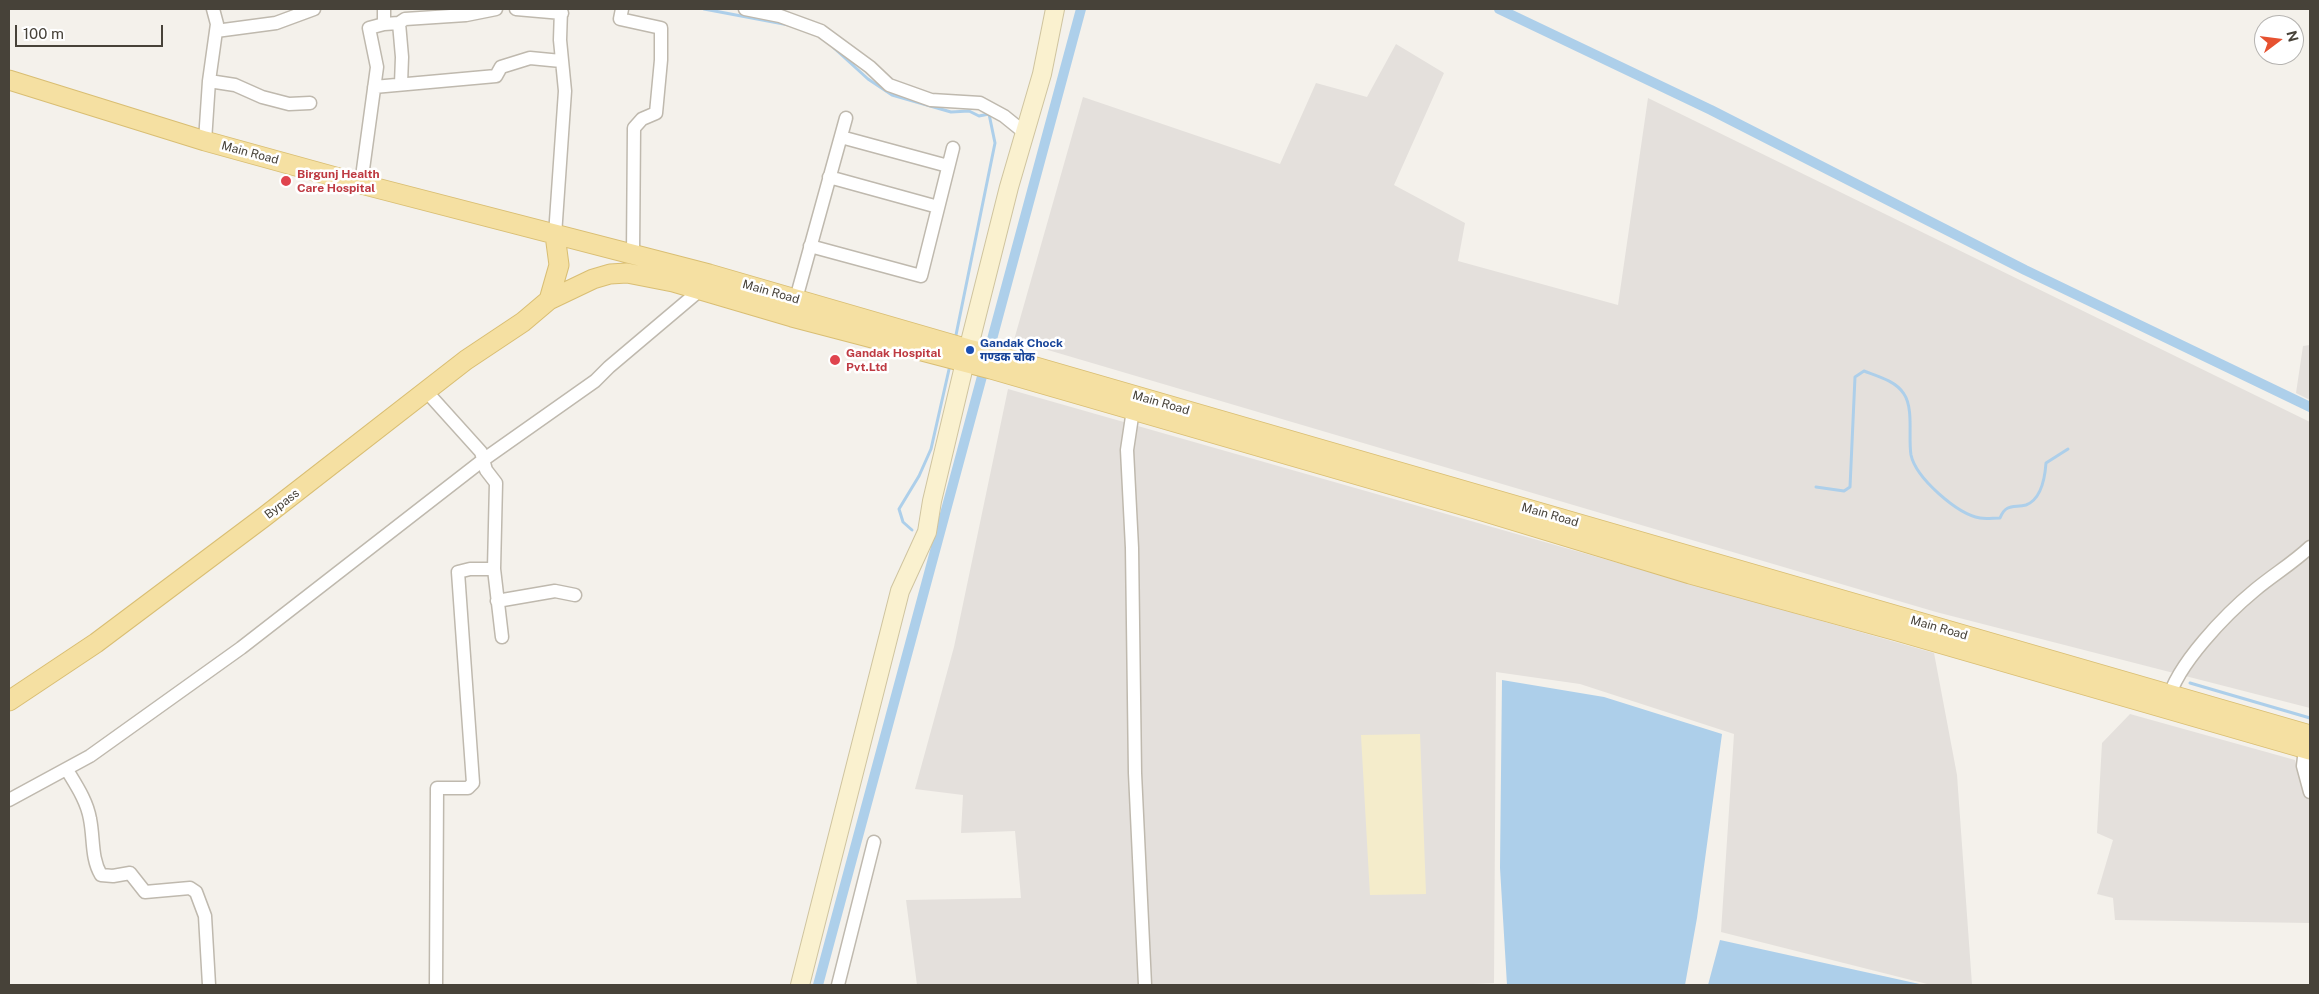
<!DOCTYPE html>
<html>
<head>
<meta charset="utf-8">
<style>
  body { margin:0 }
  #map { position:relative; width:2319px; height:994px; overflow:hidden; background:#f4f1eb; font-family:"Public Sans",sans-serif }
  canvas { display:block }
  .frame { position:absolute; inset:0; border:10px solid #474239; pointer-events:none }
  .north { position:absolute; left:2254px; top:15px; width:50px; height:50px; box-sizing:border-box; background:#fff; border:1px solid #b5b3b0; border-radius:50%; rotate:75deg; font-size:14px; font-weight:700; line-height:20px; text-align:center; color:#474239 }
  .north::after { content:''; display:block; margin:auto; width:18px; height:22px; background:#e65130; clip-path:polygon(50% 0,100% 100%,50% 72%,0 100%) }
  .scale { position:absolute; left:15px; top:25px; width:148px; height:22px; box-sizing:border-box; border:2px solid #474239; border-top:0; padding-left:6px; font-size:15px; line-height:18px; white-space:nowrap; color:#474239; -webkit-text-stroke:4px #fff; paint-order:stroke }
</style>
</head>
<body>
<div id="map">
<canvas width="2319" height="994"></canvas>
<div class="frame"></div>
<div class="north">N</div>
<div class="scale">100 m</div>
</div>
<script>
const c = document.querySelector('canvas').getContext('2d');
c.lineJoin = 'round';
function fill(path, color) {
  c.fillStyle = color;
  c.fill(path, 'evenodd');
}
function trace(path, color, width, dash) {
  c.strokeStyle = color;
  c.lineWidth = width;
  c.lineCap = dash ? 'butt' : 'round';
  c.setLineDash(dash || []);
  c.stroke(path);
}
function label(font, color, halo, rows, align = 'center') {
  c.font = font + ' "Public Sans","Noto Sans Devanagari",sans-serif';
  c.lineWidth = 5;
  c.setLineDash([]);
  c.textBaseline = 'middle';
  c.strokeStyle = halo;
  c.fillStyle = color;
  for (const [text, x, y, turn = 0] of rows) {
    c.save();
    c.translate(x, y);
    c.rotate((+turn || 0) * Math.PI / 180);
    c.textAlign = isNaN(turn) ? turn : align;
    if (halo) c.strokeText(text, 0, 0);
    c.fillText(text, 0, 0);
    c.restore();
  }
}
const industrial = new Path2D(`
  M1396 44 1444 73 1394 185 1465 223 1458 261 1618 305 1648 98 2310 422V708L1936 612 1014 340 1083 97 1280 164 1316 83 1367 97Z
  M2310 345V400L2296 393 2303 346Z
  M1008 389 1934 653 1957 775 1972 985H1931L1721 932 1734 734 1580 684 1496 672 1494 983 1452 985H917L906 900 1021 898 1015 831 961 833 963 795 915 789 954 647Z
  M2130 714 2295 760 2303 789 2310 802V923L2115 920 2113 898 2097 894 2113 840 2097 833 2102 743Z`);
const sand = new Path2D(`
  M1420 734 1426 894 1370 895 1361 735Z`);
const water = new Path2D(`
  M1502 680 1604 697 1722 734 1697 918 1685 985H1507L1500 868Z
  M1720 940 1924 985H1708Z`);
const stream = new Path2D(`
  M704 9 789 25
  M834 48 868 79 892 95 951 112 969 111 979 116 989 114 995 143 956 335
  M1816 487 1844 491 1850 487 1855 377 1864 371C1877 376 1896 381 1904 394 1914 409 1908 438 1911 455 1916 478 1957 514 1980 518 1986 519 1993 518 2000 518 2006 503 2014 508 2026 505 2042 499 2045 477 2046 463L2068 449
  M912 530 903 522 899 509 919 476 931 449 950 365
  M2190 683 2310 718`);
const canal = new Path2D(`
  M1499 9 1711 110 2025 270 2310 407
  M818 985 1081 9`);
const street = new Path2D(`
  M384 9V24L399 23 405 19 466 15 496 9
  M516 9 562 13
  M622 9 620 19 661 28V60L656 113 642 119 634 128 633 255
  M745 9 780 16 821 31 870 67 889 85 931 100 980 103 1004 116 1025 133
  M399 23 402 57 401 84
  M216 31 276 23 314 9
  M209 81 235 85 262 97 289 104 310 103
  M374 87 496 76 501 67 530 58 561 61
  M841 137 948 166
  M205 141 209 81 217 24 213 9
  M829 177 938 207
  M361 184 377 67 369 28 384 24
  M555 235 565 91 560 40 561 9
  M810 246 921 276 953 148
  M794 306 846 118
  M426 391 481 452 486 470 496 483 494 569H470L458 572 473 783 468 788H437L436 985
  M1133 410 1127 450 1132 548 1135 773 1145 985
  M494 569 502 637
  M497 601 555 591 575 595
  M2168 701C2176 665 2227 613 2255 590 2273 575 2293 563 2310 547
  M2305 749 2303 766 2310 792
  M67 770C76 785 87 801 90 819 94 839 91 858 101 875L113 876 130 873 145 892 190 888 196 892 205 916 209 985
  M9 800 90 756 241 648 483 460 595 381 609 367 699 291
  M838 985 874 842`);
const secondary = new Path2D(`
  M800 985 900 591 927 532 932 501 965 362 1009 187 1042 74 1055 9`);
const primary = new Path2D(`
  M9 80 205 141 361 184 709 274 968 349 1008 359 2310 735
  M549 300 559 265 555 235
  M9 701 96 643 264 517 466 360 523 322 549 300 593 279 610 274 627 273 673 282 792 317 991 369 1479 510 1690 574 1897 631 2310 750`);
const markers = [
  [286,181,6,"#e0444e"],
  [970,350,5,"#1a4fb4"],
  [835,360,6,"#e0444e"]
];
const streetNames = [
  ["Main Road",250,153,15],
  ["Main Road",771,292,16],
  ["Main Road",1161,403,16],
  ["Bypass",282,504,-38],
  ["Main Road",1550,515,16],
  ["Main Road",1939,628,16]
];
const healthNames = [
  ["Birgunj Health",297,174],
  ["Care Hospital",297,188],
  ["Gandak Hospital",846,353],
  ["Pvt.Ltd",846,367]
];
const transitNames = [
  ["Gandak Chock",980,343],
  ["गण्डक चोक",980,357]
];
fill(industrial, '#e4e0dc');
fill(sand, '#f4eccb');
fill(water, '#adcfea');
trace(stream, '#adcfea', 3);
trace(canal, '#adcfea', 10);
trace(street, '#bfb9ae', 15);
trace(secondary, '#cfc49f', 20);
trace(primary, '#d9be73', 21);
trace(street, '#fff', 12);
trace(secondary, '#faf1cf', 18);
trace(primary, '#f5e0a2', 19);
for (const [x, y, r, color] of markers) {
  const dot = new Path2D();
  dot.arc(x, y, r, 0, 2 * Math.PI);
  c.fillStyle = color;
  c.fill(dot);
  trace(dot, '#fff', 2);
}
label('12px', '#474239', '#fff', streetNames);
label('bold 12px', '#be3a42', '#fff', healthNames, 'left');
label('bold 12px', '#164399', '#fff', transitNames, 'left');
</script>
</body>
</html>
